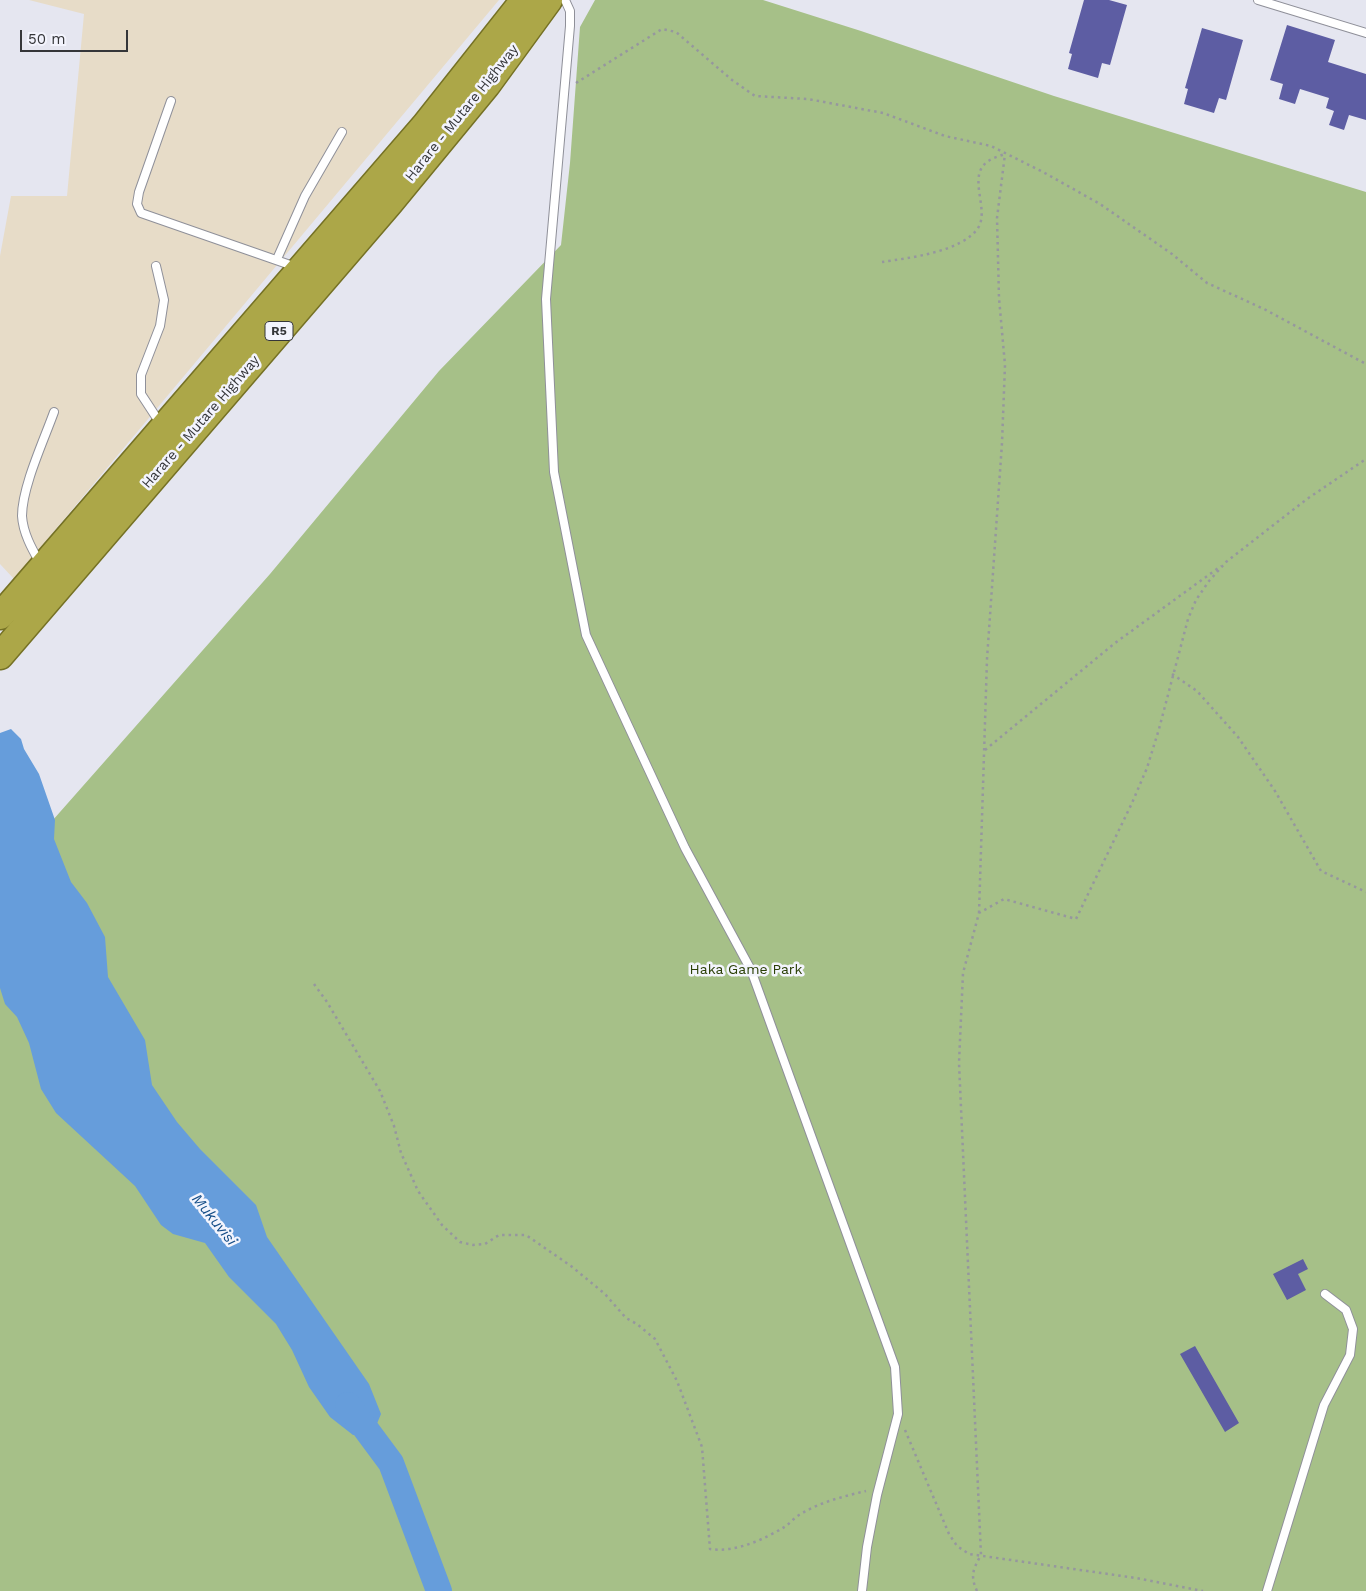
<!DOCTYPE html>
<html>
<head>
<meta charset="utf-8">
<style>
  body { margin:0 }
  #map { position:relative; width:1366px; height:1591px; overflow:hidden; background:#e5e6f0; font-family:"Work Sans",sans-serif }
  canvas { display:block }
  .scale { position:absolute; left:20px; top:30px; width:108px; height:22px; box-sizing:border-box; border:2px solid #353639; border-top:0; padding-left:6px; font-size:15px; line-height:18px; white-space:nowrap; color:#353639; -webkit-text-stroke:4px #f3f4fd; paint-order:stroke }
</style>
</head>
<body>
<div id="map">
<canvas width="1366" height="1591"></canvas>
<div class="scale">50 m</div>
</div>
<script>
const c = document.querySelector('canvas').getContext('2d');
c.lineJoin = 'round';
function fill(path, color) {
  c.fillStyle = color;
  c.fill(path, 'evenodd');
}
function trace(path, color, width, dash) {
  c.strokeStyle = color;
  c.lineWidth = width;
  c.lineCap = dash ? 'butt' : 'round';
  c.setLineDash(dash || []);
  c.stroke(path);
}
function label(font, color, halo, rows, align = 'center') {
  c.font = font + ' "Work Sans",sans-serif';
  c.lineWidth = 5;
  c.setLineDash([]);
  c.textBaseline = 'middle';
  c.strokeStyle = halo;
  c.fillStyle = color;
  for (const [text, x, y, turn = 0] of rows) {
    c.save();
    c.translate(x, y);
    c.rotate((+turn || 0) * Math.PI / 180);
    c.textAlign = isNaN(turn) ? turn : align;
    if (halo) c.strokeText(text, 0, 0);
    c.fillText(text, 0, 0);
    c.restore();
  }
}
const industrial = new Path2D(`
  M29 0H499L14 579 0 564V256L11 196H67L84 14Z`);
const green = new Path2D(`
  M595 0H763L861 31 1054 96 1366 192V1591H0V880L270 574 439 371 561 245 570 163 580 27Z`);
const water = new Path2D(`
  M11 729 21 739 24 749 39 774 55 820 54 839 71 882 87 903 105 937 108 977 145 1040 152 1085 177 1122 200 1149 256 1205 267 1237 369 1384 381 1414 373 1433 353 1435 330 1417 309 1387 292 1350 276 1324 229 1277 205 1243 173 1234 161 1225 135 1186 56 1113 41 1089 29 1043 17 1017 5 1004 0 988V733Z`);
const river = new Path2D(`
  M348 1405 391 1463 439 1591`);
const building = new Path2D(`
  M1084 0H1109L1127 5 1110 65 1102 63 1098 78 1068 69 1072 54 1069 53Z
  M1287 25 1335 40 1328 62 1366 74V120L1349 115 1344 130 1329 125 1334 111 1326 108 1329 98 1300 89 1295 104 1279 99 1283 84 1270 80Z
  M1202 28 1243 40 1226 100 1219 98 1214 113 1184 104 1188 89 1185 88Z
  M1303 1259 1308 1269 1298 1274 1306 1290 1287 1300 1273 1274Z
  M1195 1346 1239 1423 1225 1432 1180 1354Z`);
const path = new Path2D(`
  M576 83 662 29 676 32 732 80 755 96 808 99 883 113 945 136 991 146 1043 172 1100 204 1172 254 1207 283 1264 309 1366 364
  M882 262C908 258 962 252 978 228 990 210 967 177 987 162 992 158 999 156 1005 154
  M1172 674 1197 691 1238 737 1275 791 1321 871 1366 892
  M985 750 1115 643 1221 566
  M979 913 987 659 1002 443 1005 365 999 298 997 218 1005 154
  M314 984 327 1002 380 1091 394 1126 401 1153 418 1191 442 1225 460 1242 473 1245 485 1244 499 1235H526L571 1266 605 1294 626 1318 637 1324 655 1339 677 1381 702 1447 710 1549C735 1553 765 1539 786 1526 791 1522 795 1517 801 1514 820 1502 845 1496 866 1491
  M905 1430 949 1534 957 1546 969 1554 1136 1578 1203 1591
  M977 1591C970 1576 973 1569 981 1555L959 1063 963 973 979 913 1004 899 1076 919 1132 803 1147 768 1159 729 1188 619 1196 600 1209 581 1226 562 1307 499 1366 459`);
const service = new Path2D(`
  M565 0 570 11V26L546 299 554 472 586 635 685 848 751 970 895 1367 898 1414 877 1495 867 1547 862 1591
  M1258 0 1366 33
  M171 101 139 192 137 204 141 213 296 267
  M277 259 305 196 342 132
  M156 266 164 300 160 326 141 375V394L160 423
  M40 563C32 549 23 533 22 516 22 487 44 440 54 412
  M1267 1591 1324 1405 1350 1355 1353 1329 1346 1310 1325 1294`);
const trunk = new Path2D(`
  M0 616 425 125 524 0
  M0 656 389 204 487 85 549 0`);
const shields = [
  [279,331,28]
];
const shieldNames = [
  ["R5",279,331]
];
const streetNames = [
  ["Harare - Mutare Highway",462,113,-51],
  ["Harare - Mutare Highway",201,422,-49]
];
const parkNames = [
  ["Haka Game Park",746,970]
];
const waterNames = [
  ["Mukuvisi",214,1220,51]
];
fill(industrial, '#e7dcc8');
fill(green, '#a6c088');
fill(water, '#669ddb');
trace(river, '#669ddb', 26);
fill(building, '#5d5da3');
trace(service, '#8f9099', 10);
trace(trunk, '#757125', 29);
trace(path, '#96979e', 2.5, [2.5, 4]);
trace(service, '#fff', 8);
trace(trunk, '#aca748', 26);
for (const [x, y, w] of shields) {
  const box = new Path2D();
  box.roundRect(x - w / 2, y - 9.5, w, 19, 4);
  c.fillStyle = '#f3f4fd';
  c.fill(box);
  trace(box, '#353639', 1);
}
label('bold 12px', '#353639', null, shieldNames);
label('14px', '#353639', '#f3f4fd', streetNames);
label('14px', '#2a3f05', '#f3f4fd', parkNames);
label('italic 15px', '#154e88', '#f3f4fd', waterNames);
</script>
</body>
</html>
